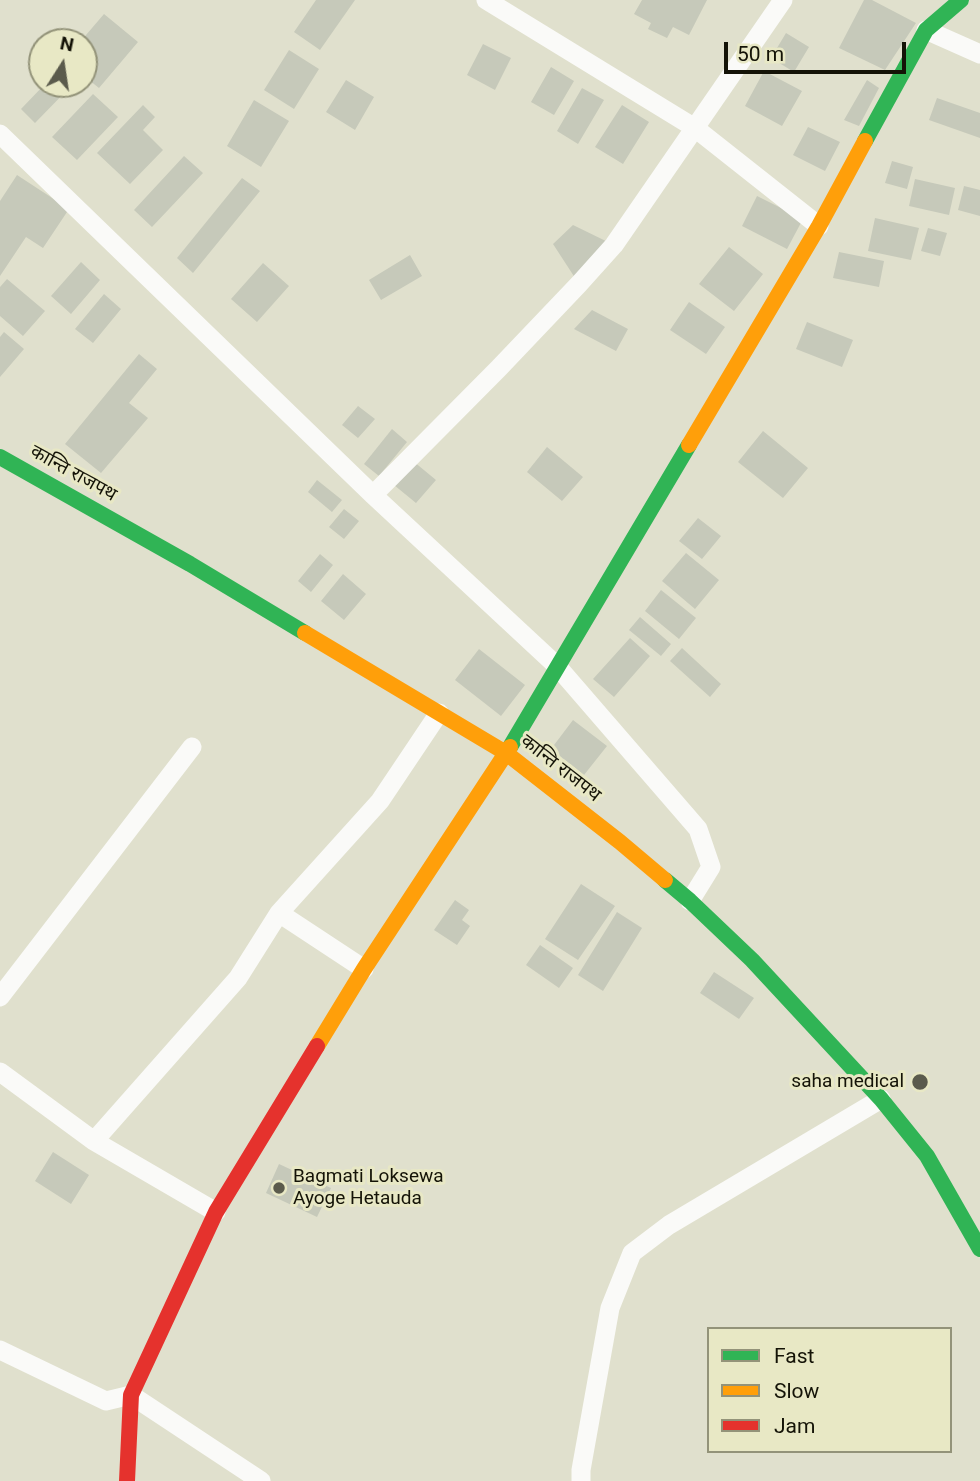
<!DOCTYPE html>
<html>
<head>
<meta charset="utf-8">
<style>
  body { margin:0 }
  #map { position:relative; width:980px; height:1481px; overflow:hidden; background:#e0e0cd; font-family:Roboto,sans-serif }
  canvas { display:block }
  .legend { position:absolute; left:707px; top:1327px; width:245px; height:126px; box-sizing:border-box; background:#e8e8c5; border:2px solid #939379; margin:0; padding:9px 12px; list-style:none; font-size:21px; color:#141307 }
  .legend li { display:flex; align-items:center; gap:14px; height:35px }
  .legend b { width:35px; border:2px solid #939379 }
  .north { position:absolute; left:28px; top:28px; width:70px; height:70px; box-sizing:border-box; background:#e8e8c5; border:2px solid #939379; border-radius:50%; rotate:12deg; font-size:19px; font-weight:700; line-height:28px; text-align:center; color:#141307 }
  .north::after { content:''; display:block; margin:auto; width:24px; height:32px; background:#5b5b4c; clip-path:polygon(50% 0,100% 100%,50% 72%,0 100%) }
  .scale { position:absolute; left:724px; top:42px; width:182px; height:32px; box-sizing:border-box; border:4px solid #141307; border-top:0; padding-left:9px; font-size:21px; line-height:24px; white-space:nowrap; color:#141307; -webkit-text-stroke:5px #e8e8c5; paint-order:stroke }
</style>
</head>
<body>
<div id="map">
<canvas width="980" height="1481"></canvas>
<ul class="legend">
<li><b style="height:9px;background:#30b455"></b>Fast</li>
<li><b style="height:9px;background:#ff9f0a"></b>Slow</li>
<li><b style="height:9px;background:#e5322d"></b>Jam</li>
</ul>
<div class="north">N</div>
<div class="scale">50 m</div>
</div>
<script>
const c = document.querySelector('canvas').getContext('2d');
c.lineJoin = 'round';
function fill(path, color) {
  c.fillStyle = color;
  c.fill(path, 'evenodd');
}
function trace(path, color, width, dash) {
  c.strokeStyle = color;
  c.lineWidth = width;
  c.lineCap = dash ? 'butt' : 'round';
  c.setLineDash(dash || []);
  c.stroke(path);
}
function label(font, color, halo, rows, align = 'center') {
  c.font = font + ' Roboto,"Noto Sans Devanagari",sans-serif';
  c.lineWidth = 6;
  c.setLineDash([]);
  c.textBaseline = 'middle';
  c.strokeStyle = halo;
  c.fillStyle = color;
  for (const [text, x, y, turn = 0] of rows) {
    c.save();
    c.translate(x, y);
    c.rotate((+turn || 0) * Math.PI / 180);
    c.textAlign = isNaN(turn) ? turn : align;
    if (halo) c.strokeText(text, 0, 0);
    c.fillText(text, 0, 0);
    c.restore();
  }
}
const building = new Path2D(`
  M316 0H355L320 50 294 32Z
  M642 0H707L689 35 673 27 667 38 648 29 651 23 634 14Z
  M864 0H872L916 23 885 70 839 48Z
  M104 14 138 42 99 88 84 76V42H80Z
  M786 33 809 47 794 72 771 58Z
  M483 44 511 58 495 90 467 75Z
  M289 50 319 69 294 109 264 90Z
  M551 67 574 81 554 115 531 102Z
  M764 71 802 91 782 126 745 106Z
  M346 80 374 97 355 130 326 112Z
  M867 80 879 88 859 126 844 120Z
  M45 84H73L35 123 21 109Z
  M582 88 604 100 578 144 557 131Z
  M93 94 118 117 77 160 52 137Z
  M937 98 980 113V138L929 120Z
  M254 100 289 121 261 167 227 146Z
  M143 105 155 117 143 130 163 150 130 184 97 153Z
  M622 105 649 122 623 164 595 147Z
  M808 127 840 142 825 171 793 155Z
  M184 156 203 173 152 227 134 210Z
  M892 161 913 167 907 189 885 183Z
  M17 175 69 209 43 248 26 237 0 276V201Z
  M242 178 260 191 193 273 177 258Z
  M915 179 955 188 949 215 909 206Z
  M964 186 980 190V216L958 210Z
  M757 196 803 219 787 249 742 226Z
  M875 218 919 228 911 260 868 251Z
  M573 225 614 245 579 284 553 244Z
  M928 228 947 233 940 256 921 251Z
  M729 247 763 274 734 311 699 284Z
  M839 252 884 261 879 287 833 278Z
  M410 255 422 276 381 300 369 280Z
  M81 262 100 280 71 314 51 296Z
  M263 263 289 286 257 322 231 299Z
  M7 279 45 311 23 336 0 316V287Z
  M104 294 121 309 93 343 75 329Z
  M689 302 725 327 706 354 670 330Z
  M592 310 628 329 616 351 574 329Z
  M807 322 853 340 842 367 796 349Z
  M4 332 24 349 0 377V337Z
  M139 354 157 369 129 403 148 418 101 473 65 444Z
  M358 406 375 419 358 438 342 425Z
  M392 429 407 442 379 476 364 464Z
  M763 431 808 468 783 498 738 462Z
  M547 447 583 477 562 501 527 472Z
  M413 461 436 480 416 503 394 485Z
  M317 480 342 500 332 512 308 492Z
  M344 509 359 521 344 539 329 527Z
  M698 518 721 536 702 559 679 541Z
  M686 553 719 580 695 609 662 581Z
  M320 554 333 565 311 592 298 581Z
  M343 574 366 594 344 620 321 601Z
  M661 590 696 618 679 639 645 611Z
  M640 617 671 644 661 656 629 630Z
  M630 638 650 656 614 697 593 679Z
  M682 648 721 684 710 697 670 661Z
  M479 649 525 685 501 716 455 680Z
  M573 720 607 746 584 775 551 749Z
  M581 884 615 906 578 960 545 939Z
  M455 900 469 910 462 920 470 926 457 945 434 930Z
  M617 912 642 928 603 991 578 975Z
  M540 945 573 968 559 988 526 965Z
  M714 972 754 998 739 1019 700 993Z
  M53 1152 89 1175 71 1204 35 1181Z
  M279 1164 331 1188 317 1217 266 1193Z`);
const street = new Path2D(`
  M486 0 695 128 819 226
  M926 30 980 54
  M0 134 373 495 557 666 698 829 711 867 690 901
  M373 495 499 368 579 284 614 245 783 0
  M279 913 364 969
  M0 997 192 747
  M0 1072 94 1141 216 1212
  M94 1141 238 978 279 913 380 801 439 713
  M0 1350 106 1401 131 1395 261 1481
  M581 1481V1470L610 1308 632 1253 669 1225 881 1099`);
const fast = new Path2D(`
  M865 141 926 30 961 0
  M0 457 190 564 305 633
  M510 747 689 445
  M665 880 690 901 752 960 881 1099 927 1156 980 1249`);
const slow = new Path2D(`
  M689 445 819 226 865 141
  M305 633 506 753 620 842 665 880
  M317 1046 364 969 510 747`);
const jam = new Path2D(`
  M127 1481 131 1395 216 1212 317 1046`);
const markers = [
  [920,1082,9,"#5b5b4c"],
  [279,1188,7,"#5b5b4c"]
];
const streetNames = [
  ["कान्ति राजपथ",73,474,29],
  ["कान्ति राजपथ",560,769,38]
];
const poiNames = [
  ["saha medical",904,1082],
  ["Bagmati Loksewa",293,1177,"left"],
  ["Ayoge Hetauda",293,1199,"left"]
];
fill(building, '#c6c9ba');
trace(street, '#fafaf8', 19);
trace(fast, '#30b455', 16);
trace(slow, '#ff9f0a', 16);
trace(jam, '#e5322d', 16);
for (const [x, y, r, color] of markers) {
  const dot = new Path2D();
  dot.arc(x, y, r, 0, 2 * Math.PI);
  c.fillStyle = color;
  c.fill(dot);
  trace(dot, '#e8e8c5', 2.5);
}
label('19px', '#141307', '#e8e8c5', streetNames);
label('19px', '#141307', '#e8e8c5', poiNames, 'right');
</script>
</body>
</html>
